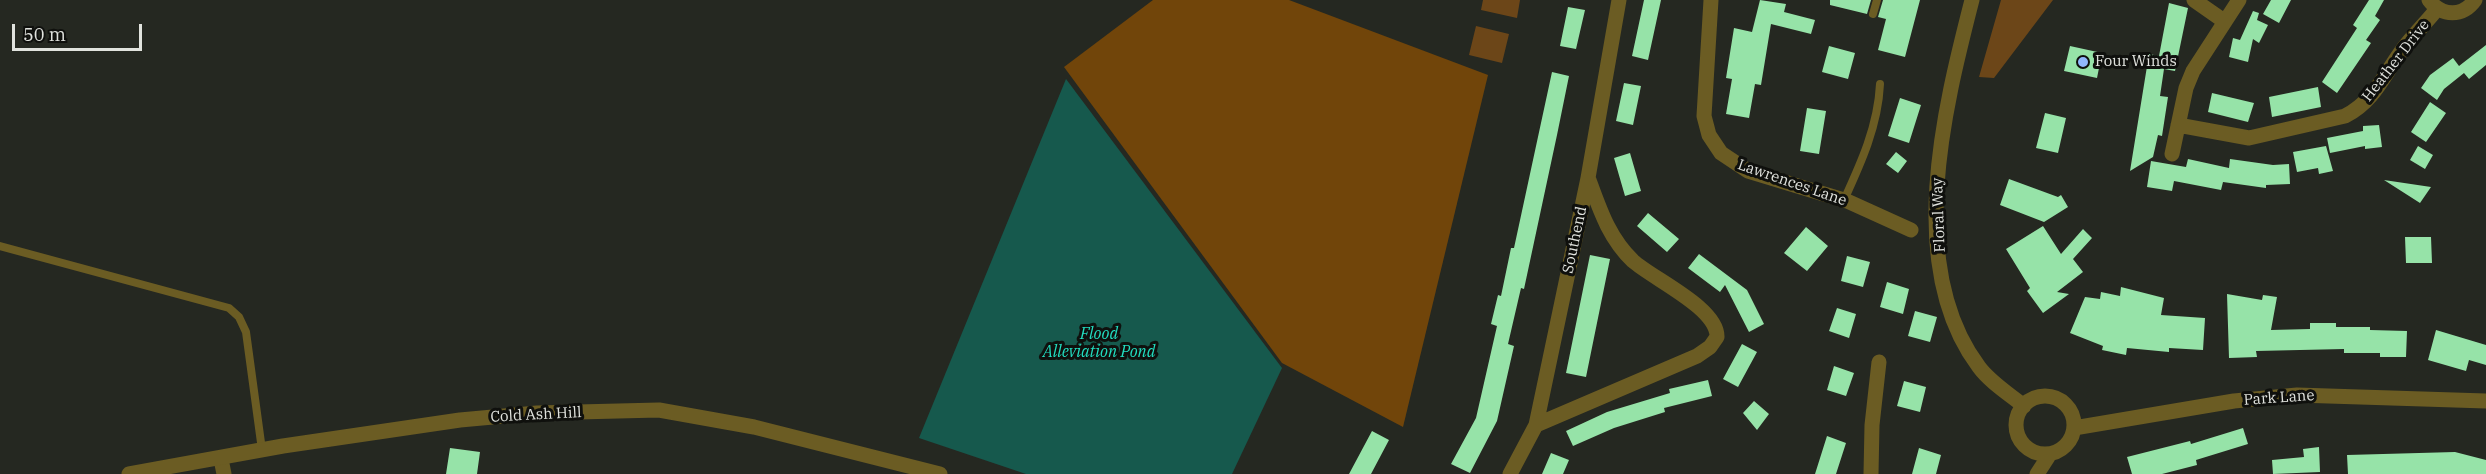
<!DOCTYPE html>
<html>
<head>
<meta charset="utf-8">
<style>
  body { margin:0 }
  #map { position:relative; width:2486px; height:474px; overflow:hidden; background:#252821; font-family:"IBM Plex Serif",serif }
  canvas { display:block }
  .scale { position:absolute; left:12px; top:24px; width:130px; height:27px; box-sizing:border-box; border:3px solid #e1e3de; border-top:0; padding-left:8px; font-size:18px; line-height:21px; white-space:nowrap; color:#e1e3de; -webkit-text-stroke:4px #0f100d; paint-order:stroke }
</style>
</head>
<body>
<div id="map">
<canvas width="2486" height="474"></canvas>
<div class="scale">50 m</div>
</div>
<script>
const c = document.querySelector('canvas').getContext('2d');
c.lineJoin = 'round';
function fill(path, color) {
  c.fillStyle = color;
  c.fill(path, 'evenodd');
}
function trace(path, color, width, dash) {
  c.strokeStyle = color;
  c.lineWidth = width;
  c.lineCap = dash ? 'butt' : 'round';
  c.setLineDash(dash || []);
  c.stroke(path);
}
function label(font, color, halo, rows, align = 'center') {
  c.font = font + ' "IBM Plex Serif",serif';
  c.lineWidth = 6;
  c.setLineDash([]);
  c.textBaseline = 'middle';
  c.strokeStyle = halo;
  c.fillStyle = color;
  for (const [text, x, y, turn = 0] of rows) {
    c.save();
    c.translate(x, y);
    c.rotate((+turn || 0) * Math.PI / 180);
    c.textAlign = isNaN(turn) ? turn : align;
    if (halo) c.strokeText(text, 0, 0);
    c.fillText(text, 0, 0);
    c.restore();
  }
}
const green = new Path2D(`
  M1483 0H1520L1517 18 1481 10Z
  M2001 0H2053L1994 78 1979 77Z
  M1476 26 1509 34 1502 63 1469 55Z`);
const forest = new Path2D(`
  M1153 0H1289L1488 75 1403 427 1282 363 1064 67Z`);
const water = new Path2D(`
  M1066 79 1282 368 1232 474H1026L919 438Z`);
const building = new Path2D(`
  M1644 0H1661L1648 60 1632 56Z
  M1760 0 1786 4 1784 12 1815 20 1811 34 1771 24 1761 85 1755 84 1749 118 1726 114 1732 79 1726 78 1734 28 1752 32Z
  M1830 0H1871L1867 14 1830 5Z
  M1883 0H1920L1905 57 1878 50 1886 19 1878 17Z
  M2271 0H2291L2279 23 2263 14Z
  M2369 0H2384L2375 16 2380 20 2366 40 2371 43 2337 93 2322 82 2357 28 2353 25Z
  M2169 3 2188 8 2175 71 2164 69 2160 96 2168 97 2162 136 2158 135 2153 157 2130 171 2149 54 2159 56Z
  M1568 7 1585 10 1576 49 1560 46Z
  M2253 11 2259 13 2257 20 2268 25 2259 43 2253 39 2248 62 2229 57 2233 38 2240 40Z
  M2486 45V65L2469 79 2464 73 2444 89 2437 100 2421 88 2430 75 2453 58 2459 66Z
  M1829 46 1855 53 1848 79 1822 72Z
  M2070 46 2102 53 2097 78 2064 71Z
  M1552 72 1569 76 1557 135 1524 289 1521 288 1508 344 1514 346 1497 421 1470 473 1451 464 1476 418 1497 326 1491 324 1498 295 1501 296 1511 248H1514Z
  M1624 83 1641 86 1633 125 1616 121Z
  M2318 87 2321 107 2272 117 2269 97Z
  M2212 93 2254 103 2248 122 2208 112Z
  M1900 98 1921 105 1909 143 1888 136Z
  M2430 102 2446 113 2426 142 2411 132Z
  M1807 108 1826 111 1819 154 1800 151Z
  M2045 113 2066 118 2058 153 2036 148Z
  M2379 125 2382 147 2365 149V146L2330 153 2327 138 2363 131V126Z
  M2326 146 2333 171 2319 174 2318 168 2297 172 2293 152Z
  M2418 146 2433 155 2425 169 2410 160Z
  M1896 152 1907 161 1898 173 1886 164Z
  M1630 153 1641 191 1625 196 1614 158Z
  M2188 159 2229 168 2230 159 2273 165 2289 164 2290 184 2266 185V188L2223 182 2221 190 2174 181 2172 191 2147 187 2151 161 2186 167Z
  M2009 179 2058 197 2061 195 2068 207 2044 222 2000 205Z
  M2384 180 2431 187 2420 203Z
  M1648 213 1679 239 1667 252 1637 226Z
  M2043 226 2061 254 2083 229 2092 238 2073 259 2083 272 2057 292 2069 294 2043 313 2027 291 2030 288 2006 249Z
  M1806 227 1828 246 1807 271 1784 253Z
  M2405 237H2431L2432 263H2406Z
  M1699 254 1747 290 1764 324 1749 332 1725 285 1720 292 1688 268Z
  M1590 255 1610 259 1586 377 1566 373Z
  M1847 256 1870 262 1863 287 1841 281Z
  M1887 282 1909 289 1903 314 1880 307Z
  M2121 287 2164 298 2161 315 2205 318 2203 350 2169 348V352L2127 348 2126 355 2102 350 2103 346 2070 333 2085 297 2100 299 2101 292 2120 296Z
  M2227 294 2262 300 2263 295 2277 297 2271 330 2310 329V323H2336V327H2370V330L2407 331 2406 357H2380V353H2344V349L2256 351 2257 357 2229 358Z
  M1837 308 1856 314 1849 338 1829 331Z
  M1915 311 1937 317 1930 342 1908 336Z
  M2436 330 2486 345V365L2469 360 2466 371 2428 360Z
  M1742 344 1757 352 1738 387 1723 379Z
  M1834 366 1854 373 1846 396 1827 390Z
  M1708 380 1712 396 1664 408 1665 412 1614 428 1573 446 1566 431 1607 412 1670 393 1669 389Z
  M1904 381 1926 387 1920 412 1897 406Z
  M1754 401 1769 414 1757 430 1743 413Z
  M2243 428 2248 444 2196 460 2197 465 2162 474H2132L2127 457 2190 441 2191 444Z
  M1372 431 1389 440 1371 474H1349Z
  M1827 436 1846 443 1836 474H1815Z
  M2319 447 2320 472 2273 474 2272 460 2304 457 2303 449Z
  M450 448 480 452 477 474H446Z
  M1919 448 1941 455 1936 474H1912Z
  M2455 452 2486 460V474H2348L2347 455Z
  M1551 453 1569 460 1563 474H1542Z`);
const service = new Path2D(`
  M1873 14 1877 0
  M1844 200C1861 163 1878 126 1880 84
  M0 246 229 308 239 317 246 332 262 450`);
const minor = new Path2D(`
  M1711 0 1704 116 1709 135 1721 153 1748 171 1847 201 1911 230
  M2194 0 2224 21
  M2429 0C2442 17 2463 17 2475 0
  M2178 125 2249 138 2345 116C2373 102 2383 77 2400 53 2411 37 2425 24 2437 9
  M2172 154 2186 88 2193 71 2239 0
  M1536 425 1697 356 1710 347 1717 337C1718 308 1653 279 1633 261 1609 238 1600 210 1589 180
  M221 459 224 474
  M1510 474 1536 425 1588 178 1619 0
  M1871 474 1872 425 1879 362`);
const tertiary = new Path2D(`
  M1972 0C1944 109 1904 267 1979 367 1990 382 2009 394 2024 406
  M2016 425a29 29 0 1 1 58 0a29 29 0 1 1-58 0Z
  M2074 428 2234 401 2297 395 2486 401
  M129 474 283 446 460 420 537 413 659 410 754 427 940 474
  M2037 474 2050 454`);
const markers = [
  [2083,62,6,"#91b8fd"]
];
const streetNames = [
  ["Heather Drive",2396,61,-52],
  ["Lawrences Lane",1792,183,19],
  ["Floral Way",1939,215,-92],
  ["Southend",1575,240,-78],
  ["Park Lane",2279,398,-4],
  ["Cold Ash Hill",536,415,-3]
];
const poiNames = [
  ["Four Winds",2095,62]
];
const waterNames = [
  ["Flood",1099,334],
  ["Alleviation Pond",1099,352]
];
fill(green, '#6c4618');
fill(forest, '#71450a');
fill(water, '#16594d');
fill(building, '#96e3a8');
trace(service, '#6b5c23', 8);
trace(minor, '#6b5c23', 15);
trace(tertiary, '#6b5c23', 15);
for (const [x, y, r, color] of markers) {
  const dot = new Path2D();
  dot.arc(x, y, r, 0, 2 * Math.PI);
  c.fillStyle = color;
  c.fill(dot);
  trace(dot, '#0f100d', 2);
}
label('15px', '#e1e3de', '#0f100d', streetNames);
label('15px', '#e1e3de', '#0f100d', poiNames, 'left');
label('italic 16px', '#22dec1', '#0f100d', waterNames);
</script>
</body>
</html>
